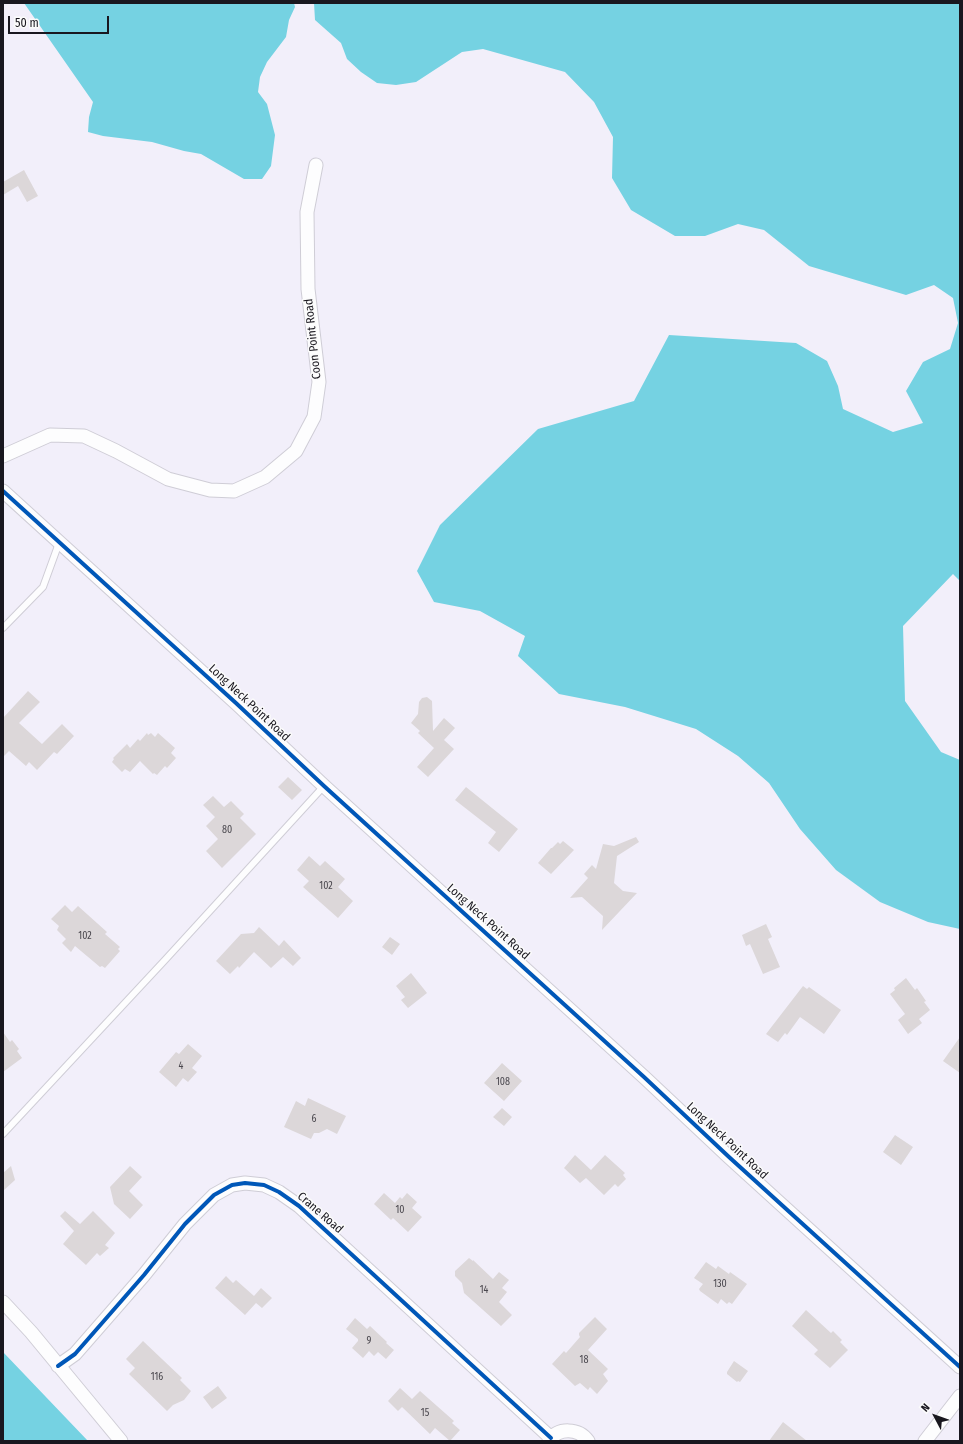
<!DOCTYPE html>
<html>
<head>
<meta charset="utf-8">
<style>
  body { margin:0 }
  #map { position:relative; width:963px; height:1444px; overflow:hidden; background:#f2effa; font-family:"Fira Sans Condensed",sans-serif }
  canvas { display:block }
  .frame { position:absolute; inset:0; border:4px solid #19171f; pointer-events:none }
  .north { position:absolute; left:915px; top:1396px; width:40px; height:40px; -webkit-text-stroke:3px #fbfbfb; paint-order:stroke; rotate:311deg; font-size:11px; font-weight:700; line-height:16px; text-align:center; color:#19171f }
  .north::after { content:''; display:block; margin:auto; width:14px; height:18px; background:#19171f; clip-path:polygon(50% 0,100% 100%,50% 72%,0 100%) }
  .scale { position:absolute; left:8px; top:16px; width:101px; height:18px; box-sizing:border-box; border:2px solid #19171f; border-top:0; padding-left:5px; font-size:12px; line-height:14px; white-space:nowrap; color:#19171f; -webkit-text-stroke:3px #fbfbfb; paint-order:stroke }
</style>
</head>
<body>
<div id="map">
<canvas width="963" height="1444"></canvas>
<div class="frame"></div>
<div class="north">N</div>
<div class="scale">50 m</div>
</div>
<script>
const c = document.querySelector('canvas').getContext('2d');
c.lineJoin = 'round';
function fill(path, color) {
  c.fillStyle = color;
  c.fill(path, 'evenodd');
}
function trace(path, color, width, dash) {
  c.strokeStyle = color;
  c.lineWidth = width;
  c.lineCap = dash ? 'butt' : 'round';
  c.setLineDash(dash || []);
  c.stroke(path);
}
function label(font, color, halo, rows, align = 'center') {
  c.font = font + ' "Fira Sans Condensed",sans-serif';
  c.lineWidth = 3;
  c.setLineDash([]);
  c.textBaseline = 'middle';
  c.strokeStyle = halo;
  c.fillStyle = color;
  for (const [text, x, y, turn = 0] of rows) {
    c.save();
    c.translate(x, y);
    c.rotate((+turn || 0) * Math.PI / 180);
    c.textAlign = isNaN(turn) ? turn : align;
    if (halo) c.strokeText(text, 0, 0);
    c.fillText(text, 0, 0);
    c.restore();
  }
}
const water = new Path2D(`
  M24 3H294L295 7 289 20 286 37 267 62 260 77 258 92 267 104 275 135 271 166 262 179H244L201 154 184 151 152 142 103 136 88 132 89 117 93 102Z
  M314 3H960V581L953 574 903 626 905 701 941 752 960 760V929L928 922 880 902 836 870 800 829 769 783 738 756 696 729 625 707 559 694 518 656 525 636 480 611 434 602 417 571 440 525 538 429 634 401 669 335 796 343 827 361 838 386 843 409 893 432 923 423 906 391 923 362 950 349 958 323 953 298 934 285 906 295 809 266 764 230 738 224 705 236H675L631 210 612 178 613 137 594 102 565 72 483 49 462 52 416 82 396 85 377 83 361 72 347 59 341 43 315 20Z
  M3 1352 88 1441H3Z`);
const building = new Path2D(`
  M24 170 38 196 27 202 18 186 3 195V182Z
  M28 691 40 702 19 723 42 744 62 724 74 736 57 754 54 752 37 770 29 762 26 766 9 751 3 757V718Z
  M427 697 432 701 433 731 444 718 455 728 444 740 454 749 428 777 417 767 434 748 418 733 420 731 411 723 418 714 419 702 422 698Z
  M147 733 148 735 151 733 155 737 158 733 175 748 171 753 176 758 167 768 165 766 157 775 154 773 153 774 140 761 130 772 125 769 122 772 112 762 114 759 113 758 127 744 130 748 138 739 140 741Z
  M288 777 302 790 292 800 278 787Z
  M466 787 518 829 499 852 488 843 496 832 455 800Z
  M213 796 224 807 231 801 244 814 240 818 256 834 222 868 206 851 218 839 206 826 215 817 203 805Z
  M636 837 639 842 617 856 614 883 623 891 637 893 602 930 603 916 582 897 570 898 588 878 584 874 592 865 596 869 603 844 614 846Z
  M563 841 574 850 551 874 538 863 551 848H552L558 842 560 844Z
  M309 856 320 866 325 861 345 879 338 887 353 901 338 918 303 887 309 881 297 870Z
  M65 905 72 912 78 906 107 932 105 934 120 947 118 949 120 951 105 968 102 966 100 967 75 946 71 952 62 943 66 939 57 930 59 926 51 919Z
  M766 924 772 937 768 939 780 967 763 974 750 944 746 946 742 935Z
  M259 927 279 946 284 940 301 958 293 966 283 957 271 968 254 952 239 968 238 966 230 974 216 961 241 934 254 933Z
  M390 937 400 944 392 955 382 947Z
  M411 973 427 993 408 1008 401 1000 405 997 396 986Z
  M906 978 915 990 917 988 926 1001 924 1002 930 1010 919 1019 922 1023 908 1034 898 1020 905 1014 890 994 895 990 894 988Z
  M803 986 807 989 809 987 841 1010 824 1034 800 1017 787 1035 785 1033 778 1042 766 1034Z
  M3 1032 10 1042 12 1040 19 1049 17 1051 22 1058 3 1072Z
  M960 1037V1073L943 1061Z
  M188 1044 202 1056 192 1068 197 1072 188 1082 183 1078 176 1087 159 1072 176 1052 179 1054Z
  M502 1063 522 1081 504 1101 484 1083Z
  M308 1098 346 1116 337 1134 327 1129 319 1133H314L311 1139 284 1127 296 1101 305 1106Z
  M502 1108 512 1117 504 1126 493 1117Z
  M895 1135 913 1147 901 1165 883 1152Z
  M575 1155 591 1170 605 1155 625 1173 623 1175 626 1179 618 1187 615 1184 604 1195 586 1178 580 1183 564 1168Z
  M11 1166 15 1180 3 1191V1173Z
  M130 1166 142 1177 129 1191 143 1205 130 1219 114 1204 110 1187Z
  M384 1193 395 1203 400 1197 402 1199 407 1193 417 1202 412 1208 422 1217 408 1232 393 1218 391 1220 374 1204Z
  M65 1211 80 1224 93 1211 115 1233 105 1245 109 1248 100 1256 97 1253 86 1265 63 1244 74 1231 60 1216Z
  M469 1258 473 1261V1260L493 1279 499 1272 509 1280 502 1288 507 1292 499 1302 512 1315 501 1326 464 1293 462 1283 455 1276V1271Z
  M706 1262 716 1269 718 1266 729 1274 730 1272 747 1284 732 1304 729 1302 727 1304 721 1299 718 1304 700 1291 699 1289 703 1284 694 1278Z
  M226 1276 233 1283 236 1280 254 1296 261 1288 272 1298 262 1308 256 1303 245 1315 215 1288Z
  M806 1310 831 1333 833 1331 842 1340 840 1342 848 1350 830 1368 814 1354 818 1350 792 1326Z
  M595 1317 607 1329 588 1350 608 1369 603 1374 608 1381 597 1394 590 1387 588 1390 580 1383 575 1386 552 1364 564 1351 566 1353 580 1337 579 1335V1333Z
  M355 1318 367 1329 370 1326 387 1342 386 1343 394 1350 386 1359 378 1352 374 1356 369 1351 363 1358 352 1348 358 1341V1339L346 1329Z
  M143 1341 182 1378 180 1380 191 1391 184 1400 173 1405 167 1411 129 1374 135 1368 126 1359Z
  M734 1361 748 1371 740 1382 738 1381 737 1382 727 1374V1372Z
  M218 1386 227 1398 212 1409 203 1397Z
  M400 1388 412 1399 420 1391 454 1421 452 1423 460 1430 450 1441 435 1428 430 1434 402 1407 398 1411 388 1401Z
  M783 1422 807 1441H769Z`);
const lane = new Path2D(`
  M3 628 43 587 59 543
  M3 1134 165 960 324 786`);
const street = new Path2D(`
  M3 456 50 435 84 436 116 451 168 479 210 490 234 491 265 477 296 451 314 417 319 382 308 289 307 212 316 165
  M3 491 237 704 324 786 644 1077 729 1157 960 1367
  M3 1302 31 1332 121 1441
  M58 1366 75 1354 144 1275 185 1224 214 1195 232 1185 245 1183 264 1185 279 1192 299 1206 551 1438
  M549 1441C558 1427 579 1428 588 1441
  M925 1441 960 1396`);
const cycleway = new Path2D(`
  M3 491 237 704 324 786 644 1077 729 1157 960 1367
  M58 1366 75 1354 144 1275 185 1224 214 1195 232 1185 245 1183 264 1185 279 1192 299 1206 551 1438`);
const numberNames = [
  ["80",227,830],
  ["102",326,886],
  ["102",85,936],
  ["4",181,1066],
  ["108",503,1082],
  ["6",314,1119],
  ["10",400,1210],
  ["130",720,1284],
  ["14",484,1290],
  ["9",369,1341],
  ["18",584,1360],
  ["116",157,1377],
  ["15",425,1413]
];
const streetNames = [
  ["Coon Point Road",313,339,-96],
  ["Long Neck Point Road",249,703,43],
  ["Long Neck Point Road",488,922,42],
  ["Long Neck Point Road",727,1141,43],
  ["Crane Road",320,1213,41]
];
fill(water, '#75d2e2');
fill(building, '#dcd7d9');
trace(lane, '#cfcdd6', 8);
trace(street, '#cfcdd6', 15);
trace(lane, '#fdfdfe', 6);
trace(street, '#fdfdfe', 13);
trace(cycleway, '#0057b8', 4);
label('10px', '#4a474e', null, numberNames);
label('12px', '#19171f', '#fbfbfb', streetNames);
</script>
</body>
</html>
